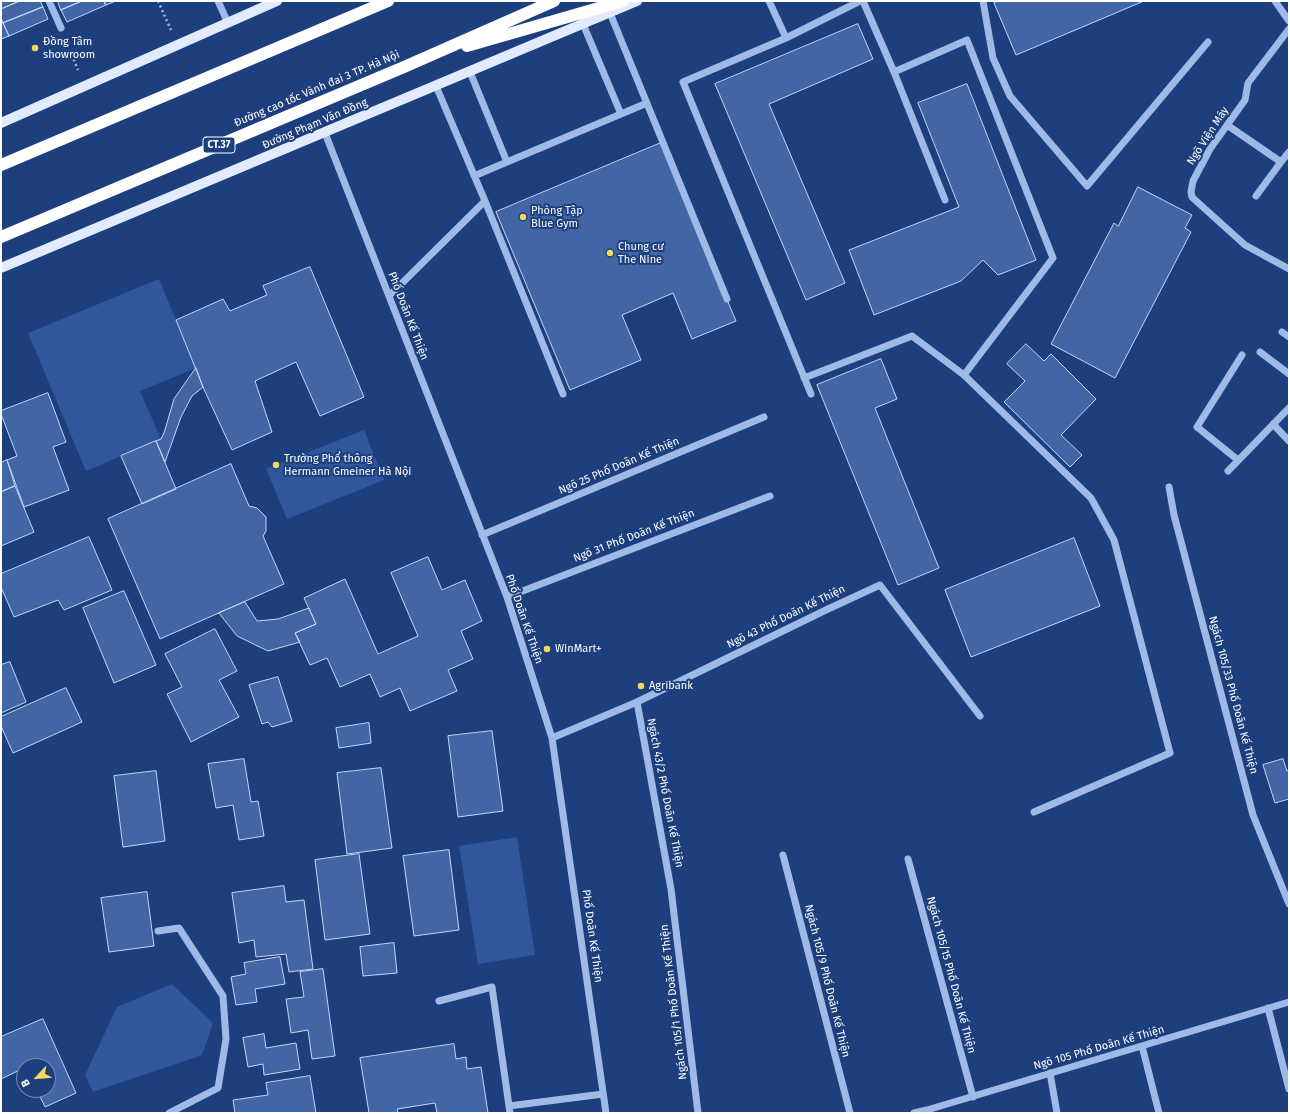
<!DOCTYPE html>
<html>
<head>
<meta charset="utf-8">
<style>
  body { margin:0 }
  #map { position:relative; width:1290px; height:1114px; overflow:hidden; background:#1e3f7d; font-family:"Fira Sans",sans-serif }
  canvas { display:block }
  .frame { position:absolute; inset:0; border:2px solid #fff; pointer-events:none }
  .north { position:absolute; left:16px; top:1058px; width:40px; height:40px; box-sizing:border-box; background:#1e3f7d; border:1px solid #788cb1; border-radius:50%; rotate:244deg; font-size:11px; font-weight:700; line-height:16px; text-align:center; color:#fff }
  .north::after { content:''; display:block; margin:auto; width:14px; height:18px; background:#f7d85f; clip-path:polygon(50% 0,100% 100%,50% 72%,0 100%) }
</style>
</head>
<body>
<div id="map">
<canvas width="1290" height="1114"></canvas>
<div class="frame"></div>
<div class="north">B</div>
</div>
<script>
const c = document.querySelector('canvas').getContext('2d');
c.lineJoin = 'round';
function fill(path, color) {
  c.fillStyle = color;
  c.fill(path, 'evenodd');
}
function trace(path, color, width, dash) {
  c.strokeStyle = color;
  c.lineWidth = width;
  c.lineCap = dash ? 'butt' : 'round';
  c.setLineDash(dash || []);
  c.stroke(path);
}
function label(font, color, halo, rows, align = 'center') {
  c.font = font + ' "Fira Sans",sans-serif';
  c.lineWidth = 4;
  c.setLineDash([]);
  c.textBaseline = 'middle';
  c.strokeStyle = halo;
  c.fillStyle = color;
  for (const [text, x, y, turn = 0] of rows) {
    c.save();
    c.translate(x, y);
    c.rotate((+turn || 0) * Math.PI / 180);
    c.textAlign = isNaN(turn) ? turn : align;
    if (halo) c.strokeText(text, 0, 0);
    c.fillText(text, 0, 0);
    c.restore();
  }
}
const green = new Path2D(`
  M159 279 196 368 140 391 161 439 86 471 28 333Z
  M364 430 384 480 287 519 266 469Z
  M517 837 535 955 478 964 459 846Z
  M172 984 213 1023 202 1055 93 1092 85 1075 117 1007Z`);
const building = new Path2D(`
  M1 1H20L1 9Z
  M20 1H40L43 7 3 23 1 18V9Z
  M58 1H82L61 10Z
  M82 1H104L106 5 67 22 61 10Z
  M104 1H116L106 5Z
  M999 1H1144L1016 55 994 3Z
  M43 7 48 19 9 36 3 23Z
  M3 23 9 36 1 39V24Z
  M858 24 873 59 769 104 845 283 806 300 715 84Z
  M967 84 1036 260 998 275 983 260 961 281 874 315 849 250 959 207 918 103Z
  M661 143 736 321 692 339 673 293 622 315 641 360 570 390 496 212Z
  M1138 187 1192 215 1185 228 1191 232 1115 378 1051 344 1114 223 1118 226Z
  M310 267 364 397 320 416 296 362 255 381 272 432 232 450 203 387 176 320 223 299 230 311 267 295 263 286Z
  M1026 344 1044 361 1051 354 1096 399 1061 435 1082 455 1070 467 1004 402 1025 381 1007 364Z
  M881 359 897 399 875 408 939 568 898 585 817 385Z
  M196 368 203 387 192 396 181 417 165 462 156 441 161 439 164 433 174 399Z
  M48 393 66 442 53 447 69 490 24 507 7 460 17 456 1 414V411Z
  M156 441 176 489 142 504 121 456Z
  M7 460 15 486 1 492V463Z
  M231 464 249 506 257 508 266 517V531L263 536 284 584 160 639 108 519Z
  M15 486 34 532 1 546V492Z
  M89 537 112 590 64 610 58 600 14 617 1 587V574Z
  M1074 538 1100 606 971 657 945 590Z
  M428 557 442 590 465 580 482 621 461 631 473 659 448 670 457 691 410 711 400 688 380 697 370 674 340 687 327 658 310 665 295 633 316 624 304 598 345 579 378 654 418 636 391 573Z
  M124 591 156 665 114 683 83 608Z
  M245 602 257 621 278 619 309 608 316 624 295 633 300 642 268 651 237 636 219 613Z
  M215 629 237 671 219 680 239 717 191 742 167 694 182 687 165 654Z
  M10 662 26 702 1 713V665Z
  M278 677 292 721 272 727 268 722 262 724 249 685Z
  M66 688 82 722 13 753 1 726V717Z
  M369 723 371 743 339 748 336 728Z
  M492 731 503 811 458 817 448 736Z
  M244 759 251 802 258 801 264 836 239 840 233 805 216 808 208 764Z
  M1283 759 1287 771 1289 770V799L1275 803 1263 765Z
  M381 768 392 848 347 854 337 773Z
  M156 771 165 841 123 847 114 776Z
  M449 850 459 930 414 936 403 856Z
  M359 854 370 934 325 940 315 860Z
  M284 886 286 902 304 900 313 969 289 972 286 954 256 957 254 940 239 943 232 893Z
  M147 892 154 946 109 952 101 898Z
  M394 943 397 973 363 976 360 947Z
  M280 957 285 984 255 989 257 1002 236 1005 231 977 246 974 244 963Z
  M323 969 335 1056 312 1059 308 1030 291 1033 286 999 304 997 300 972Z
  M43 1019 76 1093 45 1107 37 1090H48V1066H24V1068L1 1079V1037Z
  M264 1034 266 1048 296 1043 300 1069 264 1075 263 1064 248 1067 243 1038Z
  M454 1044 456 1059 466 1057 467 1069 481 1067 488 1113H437L435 1103 397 1109 398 1113H369L360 1058Z
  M310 1076 316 1113H235L233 1100 268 1095 266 1083Z`);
const path = new Path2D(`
  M158 1 171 30
  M66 41 78 70`);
const minor = new Path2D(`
  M49 1 61 28
  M218 1 228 23
  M769 1 786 38 860 1
  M863 1 894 72 967 40 1053 258 964 375
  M983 1 993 58 1010 96 1087 186 1208 42
  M1275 1 1289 21
  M610 13 727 299
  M1289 29 1248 83 1245 100 1210 149 1193 181 1191 192 1192 197 1194 199 1245 245 1289 269
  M786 38 683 82 811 394
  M470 72 507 162 621 114 583 24
  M894 72 945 200
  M436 86 485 201 563 394
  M621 114 647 103
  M1227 125 1281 162 1289 152
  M325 133 507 597 552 738 606 1113
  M474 176 507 162
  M1256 196 1281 162
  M389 296 485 201
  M1282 332 1289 337
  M1260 352 1289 374
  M804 378 912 336 964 375 1091 498 1114 540 1170 753 1034 812
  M1273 424 1289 441
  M1238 460 1197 427 1242 355
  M1228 471 1289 408
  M1169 487 1174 515 1253 815 1289 904
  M482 535 764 417
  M507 597 770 496
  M637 702 671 889 698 1113
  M552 738 637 702 828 609 880 585 980 716
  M783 855 850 1113
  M908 859 973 1097
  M158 931 179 928 223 996 226 1039 218 1088 169 1113
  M439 1001 492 987 509 1106
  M1268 1008 1289 1089
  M1142 1046 1159 1113
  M1050 1073 1057 1113
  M510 1113 509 1106 603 1094
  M914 1113 927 1110 1289 1002`);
const major = new Path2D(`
  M1 123 277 1
  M1 268 637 1`);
const highway = new Path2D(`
  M467 46 623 1
  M1 165 388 1
  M1 237 404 67 554 1`);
const markers = [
  [35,48,4,"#f7d85f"],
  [523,217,4,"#f7d85f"],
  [610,253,4,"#f7d85f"],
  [276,465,4,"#f7d85f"],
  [547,649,4,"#f7d85f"],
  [641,686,4,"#f7d85f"]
];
const shields = [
  [219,145,32]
];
const shieldNames = [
  ["CT.37",219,145]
];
const poiNames = [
  ["Đồng Tâm",43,42],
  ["showroom",43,55],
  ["Phòng Tập",531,211],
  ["Blue Gym",531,224],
  ["Chung cư",618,247],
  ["The Nine",618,260],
  ["Trường Phổ thông",284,459],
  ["Hermann Gmeiner Hà Nội",284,472],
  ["WinMart+",555,649],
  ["Agribank",649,686]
];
const streetNames = [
  ["Đường cao tốc Vành đai 3 TP. Hà Nội",317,89,-23],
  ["Đường Phạm Văn Đồng",315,124,-23],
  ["Ngõ Viện Máy",1208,136,-57],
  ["Phố Doãn Kế Thiện",408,316,69],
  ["Ngõ 25 Phố Doãn Kế Thiện",619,466,-23],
  ["Ngõ 31 Phố Doãn Kế Thiện",634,536,-21],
  ["Ngõ 43 Phố Doãn Kế Thiện",786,617,-26],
  ["Phố Doãn Kế Thiện",524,619,71],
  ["Ngách 105/33 Phố Doãn Kế Thiện",1233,695,75],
  ["Ngách 43/2 Phố Doãn Kế Thiện",665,793,79],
  ["Phố Doãn Kế Thiện",592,936,82],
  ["Ngách 105/15 Phố Doãn Kế Thiện",951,975,75],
  ["Ngách 105/9 Phố Doãn Kế Thiện",827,981,76],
  ["Ngách 105/1 Phố Doãn Kế Thiện",674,1002,-97],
  ["Ngõ 105 Phố Doãn Kế Thiện",1099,1048,-16]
];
fill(green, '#30579b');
fill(building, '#4266a5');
trace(building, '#c4d6f6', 1);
trace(path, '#a0bae8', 2.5, [2, 3]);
trace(minor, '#a0bae8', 7);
trace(major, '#e2ebfd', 10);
trace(highway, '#fff', 12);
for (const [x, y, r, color] of markers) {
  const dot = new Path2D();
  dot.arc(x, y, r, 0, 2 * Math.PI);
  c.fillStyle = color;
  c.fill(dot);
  trace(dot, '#1e3f7d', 1.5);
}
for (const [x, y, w] of shields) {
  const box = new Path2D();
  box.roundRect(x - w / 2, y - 8, w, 16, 3);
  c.fillStyle = '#1e3f7d';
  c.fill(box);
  trace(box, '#fff', 1);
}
label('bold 10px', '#fff', null, shieldNames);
label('11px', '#fff', '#1e3f7d', poiNames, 'left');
label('11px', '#fff', '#1e3f7d', streetNames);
</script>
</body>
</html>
